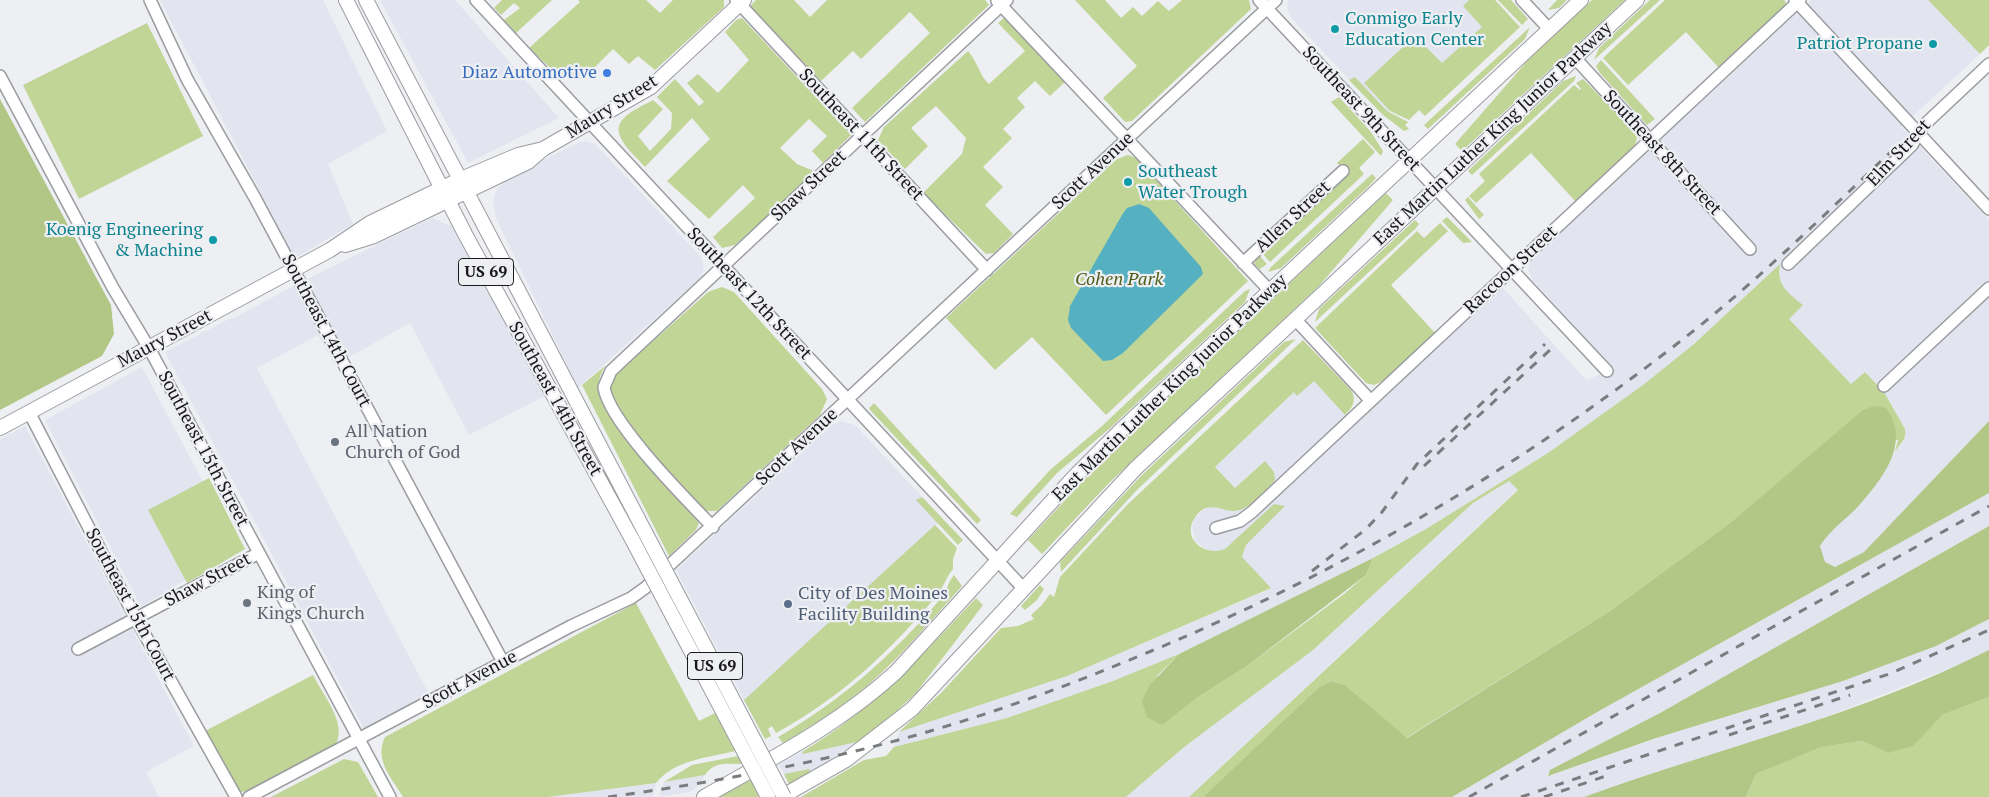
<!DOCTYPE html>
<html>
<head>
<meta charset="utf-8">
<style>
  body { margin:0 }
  canvas { display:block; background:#eeeff3 }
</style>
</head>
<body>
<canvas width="1989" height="797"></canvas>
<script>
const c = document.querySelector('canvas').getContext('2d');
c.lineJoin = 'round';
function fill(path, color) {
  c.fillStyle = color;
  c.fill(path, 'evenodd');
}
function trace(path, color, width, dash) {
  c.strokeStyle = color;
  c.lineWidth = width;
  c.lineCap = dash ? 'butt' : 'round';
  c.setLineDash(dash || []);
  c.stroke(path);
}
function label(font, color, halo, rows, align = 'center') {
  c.font = font + ' "PT Serif",serif';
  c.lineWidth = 4.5;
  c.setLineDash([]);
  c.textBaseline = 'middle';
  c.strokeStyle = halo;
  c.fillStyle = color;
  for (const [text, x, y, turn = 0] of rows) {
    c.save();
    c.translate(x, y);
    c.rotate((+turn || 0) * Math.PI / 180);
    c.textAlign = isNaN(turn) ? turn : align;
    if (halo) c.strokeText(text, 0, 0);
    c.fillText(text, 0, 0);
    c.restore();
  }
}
const built = new Path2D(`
  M160 0H323L387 131 328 164 353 224 295 258Z
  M380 0H455L559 118 468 163Z
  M1288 0H1469L1463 6 1482 27 1384 116 1292 19 1287 9Z
  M1811 0H1928L1980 54 1901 127 1989 220V421L1864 552 1835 567 1825 562 1820 546 1827 535 1863 502 1885 472 1895 451 1904 441 1905 429 1884 392 1865 372 1851 385 1788 318 1789 294 1779 280 1780 264 1694 344 1643 385 1589 425 1548 453 1426 529 1373 558 1179 654 1113 681 1007 718 894 747 899 732 1067 676 1270 589 1242 558 1246 545 1284 506 1225 549 1217 553 1209 552 1195 541 1192 526 1194 519 1203 510 1209 507 1238 511 1250 505 1265 461 1235 488 1215 467 1294 392 1298 395 1314 380 1354 424 1502 287 1586 380 1614 369 1532 279 1528 270 1531 260Z
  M585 141 595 144 600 149 702 258 704 270 699 279 578 388 496 218 493 201 497 189 508 178 575 144Z
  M432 218 451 226 545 396 469 435 410 323 335 365 318 335 257 368 430 696 365 731 165 352 231 318 232 319 303 281Z
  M142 367 238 548 141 607 45 420Z
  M841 421 855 425 943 519 744 700 676 570 832 425Z
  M25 426 194 746 146 772 159 797H0V439Z
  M1509 481 1518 489 1189 797H1126L1183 748 1313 650 1473 503Z
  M1989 493V526L1660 713 1547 773 1548 776 1551 775 1656 738 1843 681 1936 646 1989 619V650L1963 663 1800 727 1584 797H1452L1599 711Z
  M857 742 810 772 808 769 784 774 779 765 802 752 804 754Z
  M705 775 698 786 690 792 659 797 664 782Z
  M656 783 653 797H548Z`);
const green = new Path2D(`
  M502 0H552L516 33 504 20 520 8 514 3 501 15 494 8Z
  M578 0H646L660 13 673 0H724V7L655 70 638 56 629 64 613 49 583 79 557 74 529 48 580 2Z
  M756 0H794L810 17 827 0H985L989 5 865 122 852 108 930 33 910 12 861 59 853 51 821 81 750 6Z
  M1075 0H1105L1121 18 1133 7 1142 16 1158 1 1169 11 1182 0H1249L1251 9 1132 121 1125 122 1103 98 1137 66Z
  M1469 0H1495L1520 27 1425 116 1419 110 1409 120 1390 111 1364 83 1415 36 1442 63 1482 27 1463 6Z
  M1498 0H1511L1528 19 1522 25Z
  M1557 0H1567L1559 8 1548 10Z
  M1592 0H1625L1462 151 1455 144 1529 59Z
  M1650 0H1660L1594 60 1599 48Z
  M1665 0H1784L1786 3 1785 7 1719 68 1686 32 1628 85 1603 58Z
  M1928 0H1989V45L1980 54Z
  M742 18 851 135 823 163 812 151 827 136 809 119 780 148 797 164 816 172 735 245 722 248 713 237 755 198 743 185 709 219 667 181 710 139 692 118 645 167C636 156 608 135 623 119 630 111 644 105 653 100L663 109 638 136 650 151 671 129 672 113 657 97 675 79 699 106 704 102 687 83 698 74 718 93 749 60 725 32 736 20Z
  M1004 18 1066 81 1050 96 1035 81 1017 98 1025 107 1003 129 1012 138 983 167 1003 187 985 205 1013 234 994 253 986 254 923 193 962 154 966 138 936 106 911 128 928 146 905 169 878 140 884 127 968 51C979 64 979 75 989 84L1025 51 998 23Z
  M147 23 203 136 79 199 23 85Z
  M1530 27 1525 39 1428 129 1424 125Z
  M1601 60 1655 119 1647 125 1600 73 1596 66Z
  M1576 76 1574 81 1472 175 1468 171 1563 81Z
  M1355 77 1387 111 1408 122 1405 125 1409 129 1404 131 1383 115 1349 80Z
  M1583 79 1635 132 1637 139 1635 145 1576 202 1531 153 1476 203 1469 196 1485 181 1479 174 1574 85 1580 90 1581 89 1576 83Z
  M1339 97 1371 132 1383 151 1381 156 1331 102Z
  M1363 139 1375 152 1359 168 1364 174 1270 262 1262 253 1347 173 1337 163Z
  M1128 155 1136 158 1248 281 1106 415 1032 337 995 370 946 318 1117 159Z
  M1372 174 1376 178 1369 186 1281 268 1268 272 1271 267Z
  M1386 193 1393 200 1319 286 1110 482 1042 554 1028 540 1098 465 1135 428Z
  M1468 197 1484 215 1479 219 1465 200Z
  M1447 217 1472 242 1463 243 1442 221Z
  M1415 220 1419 224 1415 229 1315 322 1319 309Z
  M1440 223 1448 231 1391 285 1435 333 1383 381 1374 385 1366 383 1315 328 1417 231 1424 238Z
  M1259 255 1267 264 1260 269 1254 264Z
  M1780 264C1776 285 1788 293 1803 305L1789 319 1851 384 1865 372 1884 392 1905 429C1907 439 1901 443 1895 451L1898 440 1839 431 1730 523 1610 611 1406 738 1345 685 1332 681 1319 687 1203 797H1189L1518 490 1509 481 1473 503 1313 650 1183 748 1126 797H801L864 760 886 756 894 747 1007 718 1113 681 1179 654 1157 676 1195 699 1247 666 1344 594 1366 575 1373 558 1426 529 1548 453 1643 385 1694 344Z
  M722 287 734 292 822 389 827 399 820 415 717 511H705C673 478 626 433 609 390L614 376 708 292Z
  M1250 289 1245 302 1109 429 1057 473 1017 517 1010 514 1050 470 1102 426 1245 291Z
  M1296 339 1136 491 1061 572 1060 562 1143 474 1284 342Z
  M1303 340 1351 390C1357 400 1353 407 1345 415L1314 381 1297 396 1294 392 1215 467 1235 488 1265 461 1274 472 1275 480C1266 491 1254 505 1240 510 1223 515 1208 496 1194 519 1182 539 1205 557 1225 549L1274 504 1285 506 1246 545 1242 557 1271 588 1067 676 899 732 942 692 1001 628 1018 626 1034 619 1031 615 1042 605 1050 594 1054 597 1060 577 1127 505Z
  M605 366C596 382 597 391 605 407L699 523 696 530 669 556 582 385Z
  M874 403 981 520 977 524 871 411 869 408Z
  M209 478 245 549 187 583 148 510Z
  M922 497 963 540 958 545 916 500Z
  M935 525 957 548 953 559V569C946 577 944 587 937 595 892 650 839 699 776 733L772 726 768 729 771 736 765 739 744 700Z
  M954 575 962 586C932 619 903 655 869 684 843 706 814 725 783 743L778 737C842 700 894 654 941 598 947 591 948 582 954 575Z
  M1040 585 1044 589 1037 600 1025 610 1021 606Z
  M976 598 983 605 916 693 889 718 857 742 803 754 802 752C874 708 919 659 976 598Z
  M636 603 699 721 715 713 735 751C708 758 676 759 656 783L548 797H403C391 777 374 760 385 737Z
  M313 675C323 695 347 723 336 744L248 791 241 792 237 789 205 731Z
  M1989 697V797H1746L1756 774 1820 747 1862 741 1888 753 1942 715Z
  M738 756 742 764C727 764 714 761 705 775L664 782 692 765Z
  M344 759 358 762 378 797H271Z
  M809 769 810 772 789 784 784 774Z
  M751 780 759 797H719Z`);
const forest = new Path2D(`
  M0 99 111 305 114 334 102 356 0 410Z
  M1874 406 1886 408C1910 441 1886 474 1863 501 1850 517 1831 528 1820 546L1825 562 1835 567 1864 552 1989 421V493L1599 711 1452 797H1203L1319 687 1332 681 1345 685 1407 738 1610 611 1730 523 1863 410Z
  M1989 526V619L1936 646 1843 681 1656 738 1548 776 1550 770 1660 713Z
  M1373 558 1366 575 1247 666 1195 699 1162 725 1147 717 1142 701 1149 686 1179 654Z
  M1989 650V697L1942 715 1913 746 1888 753 1862 741 1821 747 1756 774 1746 797H1584C1719 748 1861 715 1989 650Z`);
const water = new Path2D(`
  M1139 204 1149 208 1201 267 1203 274 1123 353 1112 360 1103 361 1071 328 1068 320 1070 306 1122 215 1127 208Z`);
const minor = new Path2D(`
  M150 0 187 79 255 198 503 662
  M476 0 1023 588
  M736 0 987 270
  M1259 0 1607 371
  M1522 0 1550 30
  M1795 0 1989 209
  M997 1 1270 291
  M1575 58 1750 249
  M0 76 113 288 149 348 390 797
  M1243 263 1343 171
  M1788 264 1912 145 1922 127 1989 64
  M1295 319 1370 400
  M1884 386 1989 288
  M29 412 136 619 236 797
  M713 527C687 500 608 421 604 387L611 371 1007 0
  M1216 528 1240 521 1252 512 1800 0
  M78 649 259 553
  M249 797 571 626 631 598 645 588 1276 0`);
const major = new Path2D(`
  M346 0 465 234 633 541
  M366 0 646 534
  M345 245 374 236 528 162 543 149 651 87 744 0
  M0 428 330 250 370 223 461 179 518 155 543 149
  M704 797C771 759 838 725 896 672L1075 476 1123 428 1581 0
  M781 797 846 760 912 709 1136 468 1637 0`);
const rail = new Path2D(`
  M1424 466 1550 350
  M1312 571 1366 529 1382 512 1417 464 1545 344
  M1729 735 1850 695
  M608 797C710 783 813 764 913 736 984 716 1054 691 1122 663 1324 582 1506 477 1678 343 1756 283 1826 213 1898 145
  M1469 797 1989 506
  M1521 797 1889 674 1989 630
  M1544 797 1606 776`);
const majorBridge = new Path2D(`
  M646 534 784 797
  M633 541 768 797`);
const markers = [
  [1335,29,5,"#0f9aa8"],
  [1933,44,5,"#0f9aa8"],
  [607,73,5,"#3f7fe0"],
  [1128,182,5,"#0f9aa8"],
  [213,240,5,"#0f9aa8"],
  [335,442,5,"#6b7280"],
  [247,603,5,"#6b7280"],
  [788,604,5,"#5c6f8a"]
];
const shields = [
  [486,272,55],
  [715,666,55]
];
const shieldNames = [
  ["US 69",486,272],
  ["US 69",715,666]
];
const cultureNames = [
  ["Conmigo Early",1345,19],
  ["Education Center",1345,40],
  ["Patriot Propane",1923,44,"right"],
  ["Southeast",1138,172],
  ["Water Trough",1138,193],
  ["Koenig Engineering",203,230,"right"],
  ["& Machine",203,251,"right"]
];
const shopNames = [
  ["Diaz Automotive",597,73]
];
const streetNames = [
  ["Maury Street",612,107,-32],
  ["Southeast 9th Street",1361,109,47],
  ["East Martin Luther King Junior Parkway",1493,134,-43],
  ["Southeast 11th Street",861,135,47],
  ["Southeast 8th Street",1662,153,47],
  ["Elm Street",1899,153,-47],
  ["Scott Avenue",1093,171,-43],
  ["Shaw Street",809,186,-43],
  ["Allen Street",1293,217,-43],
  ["Raccoon Street",1511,270,-43],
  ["Southeast 12th Street",749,294,47],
  ["Southeast 14th Court",326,331,62],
  ["Maury Street",165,339,-28],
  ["East Martin Luther King Junior Parkway",1170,388,-44],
  ["Southeast 14th Street",555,399,61],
  ["Scott Avenue",797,447,-43],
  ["Southeast 15th Street",203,449,62],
  ["Shaw Street",208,580,-28],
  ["Southeast 15th Court",130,605,62],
  ["Scott Avenue",470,680,-28]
];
const parkNames = [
  ["Cohen Park",1119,280]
];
const worshipNames = [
  ["All Nation",345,432],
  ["Church of God",345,453],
  ["King of",257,593],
  ["Kings Church",257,614]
];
const serviceNames = [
  ["City of Des Moines",798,594],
  ["Facility Building",798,615]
];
fill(built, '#e2e5f0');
fill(green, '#c0d596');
fill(forest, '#b2c786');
fill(water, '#55b1c1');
trace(minor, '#9b9ca0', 14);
trace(major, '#9b9ca0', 16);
trace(minor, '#fff', 11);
trace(major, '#fff', 14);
trace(rail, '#7b7c7f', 3, [9, 9]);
trace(majorBridge, '#9b9ca0', 16, []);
trace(majorBridge, '#fff', 14);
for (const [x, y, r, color] of markers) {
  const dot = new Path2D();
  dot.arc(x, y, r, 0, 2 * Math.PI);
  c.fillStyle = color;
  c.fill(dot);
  trace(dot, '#eeeff3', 2);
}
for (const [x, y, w] of shields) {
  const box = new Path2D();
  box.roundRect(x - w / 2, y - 13.5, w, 27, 4);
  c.fillStyle = '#eeeff3';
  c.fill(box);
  trace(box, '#19191b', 1);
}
label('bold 16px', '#19191b', null, shieldNames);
label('18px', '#0d838f', '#eeeff3', cultureNames, 'left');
label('18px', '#366cbe', '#eeeff3', shopNames, 'right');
label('18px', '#19191b', '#eeeff3', streetNames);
label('italic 18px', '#4d5e18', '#eeeff3', parkNames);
label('18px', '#5b616d', '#eeeff3', worshipNames, 'left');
label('18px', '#4e5e75', '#eeeff3', serviceNames, 'left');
</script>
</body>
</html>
